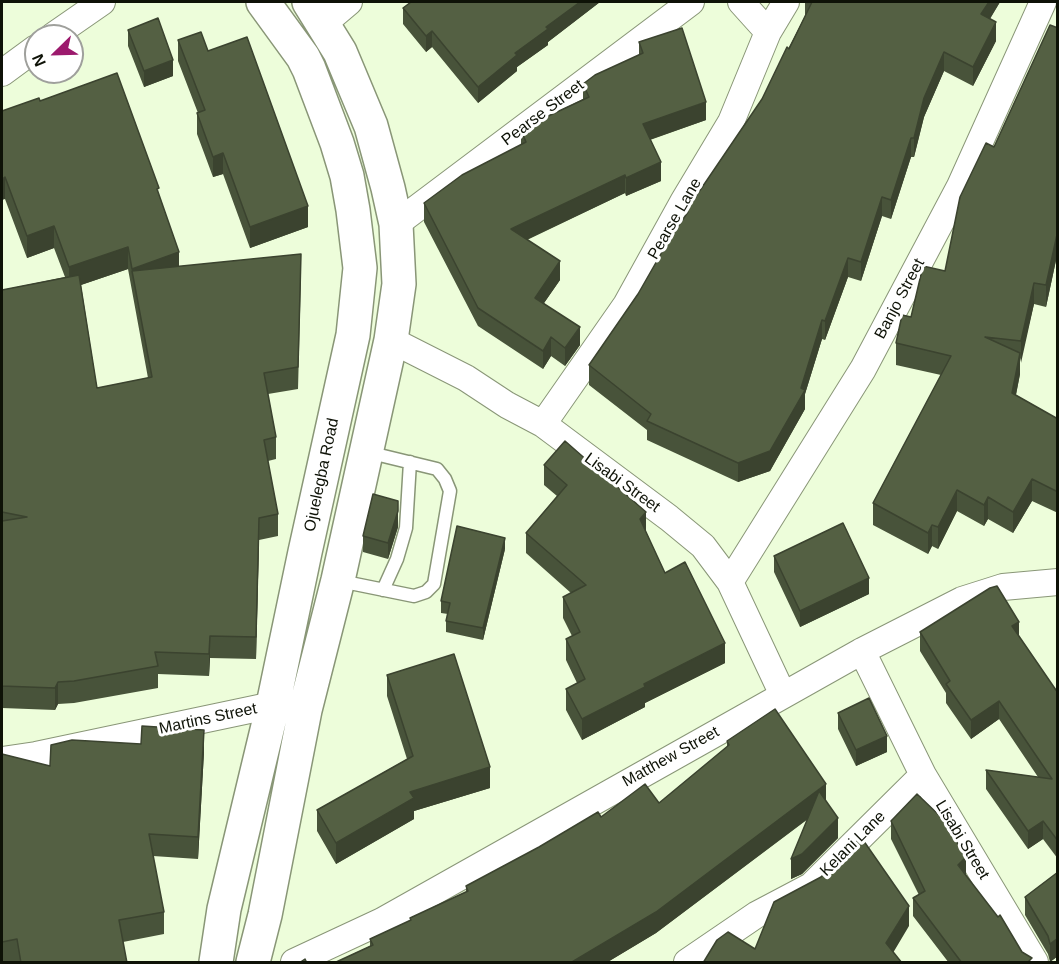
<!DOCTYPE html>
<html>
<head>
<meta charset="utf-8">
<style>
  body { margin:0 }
  #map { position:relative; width:1059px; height:964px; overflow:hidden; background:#edfdda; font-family:Arial,sans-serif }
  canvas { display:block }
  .frame { position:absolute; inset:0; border:3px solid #0e1207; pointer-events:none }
  .north { position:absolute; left:24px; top:24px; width:60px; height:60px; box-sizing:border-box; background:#fff; border:2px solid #9fa09c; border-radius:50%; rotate:247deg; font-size:16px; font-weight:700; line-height:24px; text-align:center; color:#0e1207 }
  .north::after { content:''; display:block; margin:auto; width:21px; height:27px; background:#9c1a6d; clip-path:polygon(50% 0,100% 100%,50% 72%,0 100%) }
</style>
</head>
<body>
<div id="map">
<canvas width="1059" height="964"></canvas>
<div class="frame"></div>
<div class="north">N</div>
</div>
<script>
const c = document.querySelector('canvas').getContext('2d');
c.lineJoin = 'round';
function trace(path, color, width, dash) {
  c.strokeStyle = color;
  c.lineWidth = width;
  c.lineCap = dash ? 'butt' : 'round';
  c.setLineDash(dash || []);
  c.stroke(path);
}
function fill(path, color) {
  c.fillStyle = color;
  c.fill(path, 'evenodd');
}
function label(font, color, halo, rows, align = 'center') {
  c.font = font + ' Arial,sans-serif';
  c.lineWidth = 6;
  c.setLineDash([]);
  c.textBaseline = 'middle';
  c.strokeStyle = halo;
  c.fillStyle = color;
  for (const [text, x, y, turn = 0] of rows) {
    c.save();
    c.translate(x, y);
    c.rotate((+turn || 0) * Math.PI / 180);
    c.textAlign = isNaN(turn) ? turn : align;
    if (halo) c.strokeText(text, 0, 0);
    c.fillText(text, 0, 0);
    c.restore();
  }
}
const service = new Path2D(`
  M340 581 414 596 426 592 434 584 450 491 445 479 437 469 367 452
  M383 590 397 559 406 528 410 462`);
const minor = new Path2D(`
  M741 2 768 32
  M323 24 349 2
  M53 36 102 2
  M2 73 36 48
  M396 224 691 2
  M391 340 466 378 507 405 543 424 669 518 703 546 730 582 783 695
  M543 424 626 305 683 202 731 122 768 32 786 2
  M730 582 863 369 960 186 1043 2
  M862 651 923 775 1035 962
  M2 760 36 755 273 705
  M294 962 382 921 862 651 962 600 1003 587 1058 582
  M687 962 756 915 811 886 923 775`);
const secondary = new Path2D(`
  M216 962 224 909 273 705 305 552 353 335 360 268 353 210 347 176 337 143 309 69 303 57 263 2
  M253 962 265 915 305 710 338 580 391 340 399 284 396 224 388 188 371 126 340 52 309 2`);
const wall = new Path2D(`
  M411 2H600L548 42V45L517 67V71L478 103 432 47 426 52 403 24V8Z
  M805 2H1000L990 19 996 41 973 86 944 71 924 117 914 157H911L891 219 882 216 861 281 848 277 825 340 822 339 805 394V409L770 471 738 482 647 440V430L589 385V365L638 294 686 216V211L762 99 805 16Z
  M1058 28V251L1046 307 1034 304 1020 362V374L1016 395 1058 419V513L1032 501 1013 533 988 519 984 526 957 511 938 549 932 546 928 554 873 525V503L941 375 896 365V343L911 317 945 271 994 147Z
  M128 30 173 76 144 87 128 46Z
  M178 40 208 51 308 227 250 248 223 174 213 177 197 134V113H198L178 61Z
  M639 42 706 120 650 140 661 181 626 196 625 193 527 240 560 280 544 303 580 345 565 366 551 356 543 369 478 326 424 222V203L521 145V130L583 99V84L639 55Z
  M40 101 159 196 179 267 301 276 298 389 268 394 276 437V459L268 461 278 514V536L259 540 256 659 210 658 209 676 158 674V688L74 703 58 704 55 710 2 708V290L65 277 54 248 27 258 5 199 2 111ZM128 269 148 378 97 388 81 285Z
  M544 465 646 532 665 573 725 663 645 703V707L582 740 566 710V689L577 683 566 660V639L572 636 563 618V597L571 593 526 553V533L557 496 544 485Z
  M398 517V527L388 559 363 552V536Z
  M505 549 483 640 446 632V621L448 614 441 613V601Z
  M774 556 869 594 800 627 774 572Z
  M920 632 1019 636 1058 693V859L1043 839 1028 849 986 789V770L1038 777 999 719 971 739 946 703V693L920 651Z
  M387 675 490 788 414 811V819L336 864 317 831V810L407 759 387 696Z
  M838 713 887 752 856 766 838 729Z
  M727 741 826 801 838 838 802 874 791 879 808 819 656 933 606 963H334L370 946V939L410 921V918L466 892V886L601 817 659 803 727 747Z
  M204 752 198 859 153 856 164 912V934L123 942 127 963H17V961L2 963V754L50 766Z
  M891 821 966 875 1022 952 1032 963H949L913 916V898L919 895 891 839Z
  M1058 872V956L1050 962 1048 954 1025 915V897Z`);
const shadedWall = new Path2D(`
  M580 2H600L548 42V45L517 67V71L478 103V87L515 53 546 27Z
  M989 2H1000L981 33V14Z
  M996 22V41L973 86V67Z
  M432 31V47L426 52V36Z
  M944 52V71L924 117 914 157V138L924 98Z
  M173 60V76L144 87V71Z
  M706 102V120L643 142V124Z
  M911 138V157L891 219V200Z
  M223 153V174L213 177V157Z
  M661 162V181L626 196V178Z
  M625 175V193L511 247V229Z
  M5 177V199L2 200V179Z
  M882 197V216L861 281V262Z
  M308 206V227L250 248V227Z
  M54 226V248L27 258V236Z
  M1058 230V251L1046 307V285Z
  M128 247V269L69 289V267Z
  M179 252V274L132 271V291V269Z
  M848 258V277L825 340V321Z
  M560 261V280L535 316V298Z
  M1034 283V304L1021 363V341Z
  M822 320V339L805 394V409L770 471 738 482V463L801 388Z
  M580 327V345L565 366V348Z
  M551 337V356L543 369V351Z
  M1020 353V374L1012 414V393Z
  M1032 479V501L1013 533V512Z
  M957 490V511L938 549V527Z
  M988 497V519L984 526V505Z
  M398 501V527L388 559V543Z
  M646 512V532L640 519Z
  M259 518V540L256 659V637Z
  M932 525V546L928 554V533Z
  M505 538V549L483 640V628Z
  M869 578V594L800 627V611Z
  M1019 622V640L1012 626Z
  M210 636V658L209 676V654Z
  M725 643V663L645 703V707L582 740V719L644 684Z
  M58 682V704L55 710V688Z
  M999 701V719L971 739V720Z
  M204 730V752L198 859V837Z
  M887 736V752L856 766V750Z
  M490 767V788L414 811V819L336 864V843L410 792Z
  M826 784V805L656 933 606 963H572Z
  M838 818V838L802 874 791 879V859Z
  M1043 821V839L1028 849V831Z
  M966 857V875L958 865Z
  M909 906V926L887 963 886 943Z
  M1058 938V956L1050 962V944Z`);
const building = new Path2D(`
  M411 2H580L546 27 548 29 515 53 517 55 478 87 432 31 426 36 403 8Z
  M812 2H989L981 14 996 22 973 67 944 52 924 98 914 138H911L891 200 882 197 861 262 848 258 825 321 822 320 801 388 805 390 770 451 738 463 647 421 651 414 589 365 638 294 670 238 688 212 686 211 762 99 787 47 789 49Z
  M158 18 173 60 144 71 128 30Z
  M1050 25 1058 28V230L1046 285 1034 283 1021 341 985 337 1020 353 1012 393 1058 419V492L1032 479 1013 512 988 497 984 505 957 490 938 527 932 525 928 533 873 503 951 356 896 343 902 315 911 317 923 266 945 271 960 197 986 143 994 147Z
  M682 28 706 102 643 124 661 162 626 178 625 175 511 229 560 261 535 298 580 327 565 348 551 337 543 351 478 308 424 203 462 175 526 142 521 130 529 125 589 97 583 84 595 75 643 53 639 42Z
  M201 32 208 51 247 37 308 206 250 227 223 153 213 157 197 113 205 110 178 40Z
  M117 73 159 188 157 189 179 252 132 269 128 247 69 267 54 226 27 236 5 177 2 179V111L39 98 40 101Z
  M301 254 298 367 264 373 276 437 264 440 278 514 259 518 256 637 210 636 209 654 155 652 158 666 74 681 58 682 55 688 2 686V521L27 517 2 512V290L79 275 97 388 152 377 132 271Z
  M565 441 646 512 640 519 665 573 685 562 725 643 644 684 645 687 582 719 566 689 585 679 566 639 580 632 563 597 586 585 526 533 567 485 544 465Z
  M373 494 398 501V511L388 543 363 536Z
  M843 523 869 578 800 611 774 556Z
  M457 526 505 538 483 628 446 621 450 603 441 601Z
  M997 586 1019 622 1012 626 1058 693V841L1043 821 1028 831 986 770 1052 779 999 701 971 720 946 684 950 681 920 632 990 588Z
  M454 654 490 767 410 792 414 798 336 843 317 810 413 756 387 675Z
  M869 698 887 736 856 750 838 713Z
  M775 709 826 784 656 912 572 962V963H334L373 945 370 939 411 920 410 918 468 891 466 886 539 847 598 812 601 817 645 784 659 803 729 745 727 741Z
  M142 726 204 730 198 837 149 834 164 912 119 920 127 963H21L17 939 2 942V754L50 766 51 745 72 740 141 744Z
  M819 791 838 818 802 854 791 859Z
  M917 794 942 818 966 857 958 865 998 917 1000 915 1022 952 1032 958 1027 963H962L913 898 925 891 891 821Z
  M861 837 909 906 886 943 902 963H703L717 940 728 932 755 949 774 902 821 877Z
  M1058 872V938L1050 944 1048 936 1025 897Z
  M305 959 307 963H299Z`);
const streetNames = [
  ["Pearse Street",543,113,-37],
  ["Pearse Lane",675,219,-60],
  ["Banjo Street",900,299,-62],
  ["Ojuelegba Road",322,475,-78],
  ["Lisabi Street",622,483,36],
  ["Martins Street",208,719,-12],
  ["Matthew Street",671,757,-29],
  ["Lisabi Street",962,840,59],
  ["Kelani Lane",853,844,-45]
];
trace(service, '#899677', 15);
trace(minor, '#899677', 28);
trace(secondary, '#899677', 36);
trace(service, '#fff', 12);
trace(minor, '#fff', 26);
trace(secondary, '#fff', 33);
fill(wall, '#48533a');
fill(shadedWall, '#3b432f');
fill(building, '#546043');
trace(building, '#3b432f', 1.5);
label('16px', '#0e1207', '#fff', streetNames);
</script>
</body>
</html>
